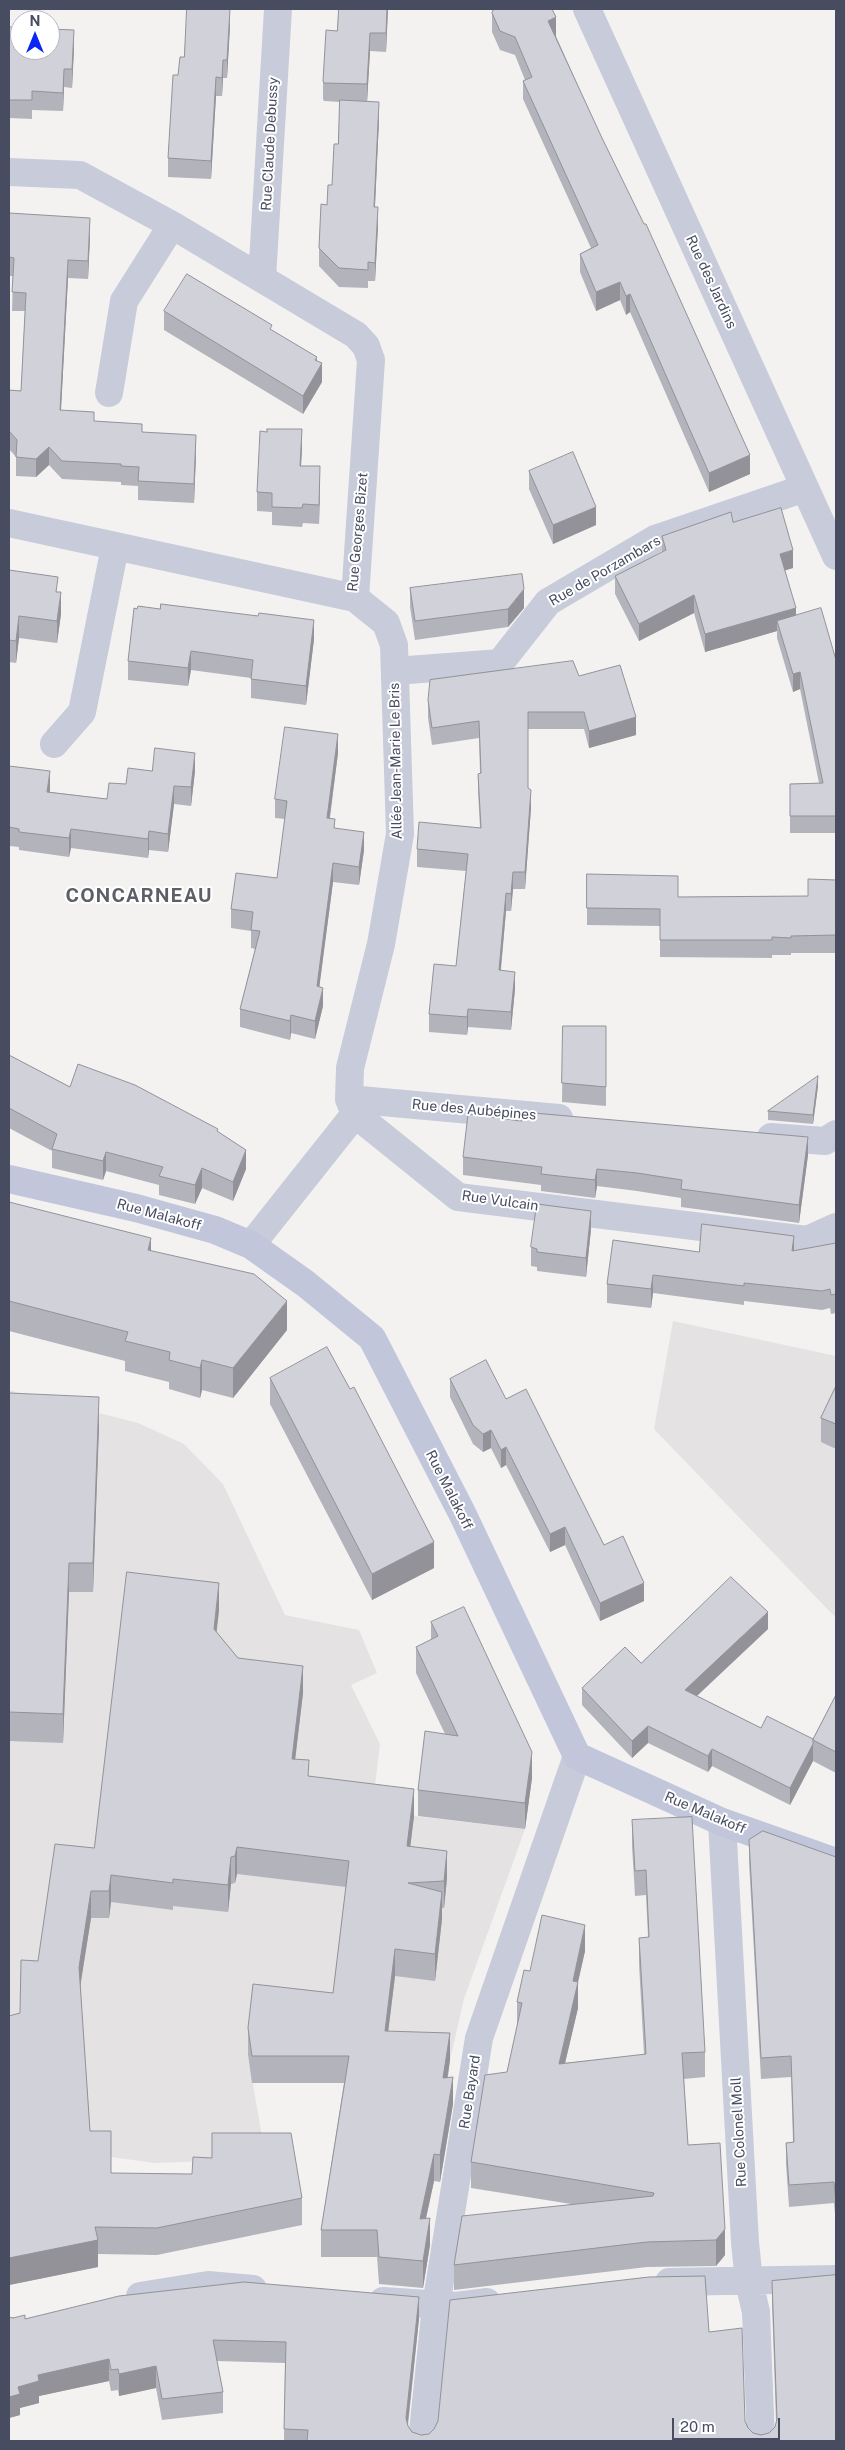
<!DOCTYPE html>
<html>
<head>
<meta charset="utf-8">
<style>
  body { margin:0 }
  #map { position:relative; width:845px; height:2450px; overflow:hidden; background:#f4f2f1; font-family:"Public Sans",sans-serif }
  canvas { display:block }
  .frame { position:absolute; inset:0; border:10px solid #474c61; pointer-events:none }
  .north { position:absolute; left:10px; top:10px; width:50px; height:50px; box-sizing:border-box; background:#fff; border:1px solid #b5b7c0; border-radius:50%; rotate:0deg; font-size:14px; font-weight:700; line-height:20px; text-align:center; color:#474c61 }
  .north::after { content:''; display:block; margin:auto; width:18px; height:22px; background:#0926f6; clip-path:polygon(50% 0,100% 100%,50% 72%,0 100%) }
  .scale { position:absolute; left:672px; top:2418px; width:108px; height:22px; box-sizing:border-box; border:2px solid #474c61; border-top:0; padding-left:6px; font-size:15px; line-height:18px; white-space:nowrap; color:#474c61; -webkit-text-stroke:4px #fff; paint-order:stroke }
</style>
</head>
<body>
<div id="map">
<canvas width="845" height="2450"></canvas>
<div class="frame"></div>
<div class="north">N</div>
<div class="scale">20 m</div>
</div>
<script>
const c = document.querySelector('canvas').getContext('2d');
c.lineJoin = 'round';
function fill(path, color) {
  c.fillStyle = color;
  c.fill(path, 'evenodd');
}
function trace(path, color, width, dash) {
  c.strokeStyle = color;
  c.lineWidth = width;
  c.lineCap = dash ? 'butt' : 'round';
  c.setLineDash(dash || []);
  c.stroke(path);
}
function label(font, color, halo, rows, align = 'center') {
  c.font = font + ' "Public Sans",sans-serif';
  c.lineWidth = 4;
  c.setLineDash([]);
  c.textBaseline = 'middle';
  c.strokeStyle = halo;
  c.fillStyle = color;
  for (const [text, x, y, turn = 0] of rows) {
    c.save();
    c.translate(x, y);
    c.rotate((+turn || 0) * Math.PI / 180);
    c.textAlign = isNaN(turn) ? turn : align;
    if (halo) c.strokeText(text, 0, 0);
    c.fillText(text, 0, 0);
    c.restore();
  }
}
const education = new Path2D(`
  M673 1321 836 1356V1618L654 1429Z
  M9 1390 138 1423 184 1444 223 1484 285 1615 359 1630 377 1673 351 1685 380 1744 372 1811 525 1829 464 1999 450 2060 248 2056 266 2159 154 2163 111 2157 9 2154Z`);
const street = new Path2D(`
  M587 9 836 556
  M9 172 80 175 172 225 356 335 366 346 371 360 355 598
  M262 279 278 9
  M109 393 124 301 172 225
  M9 523 355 598 386 623 394 645 400 834 381 944 350 1068 349 1099 355 1114 458 1197 807 1240 836 1227
  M395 671 500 663 548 602 655 539 805 488
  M54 744 82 712 115 547
  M349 1099 559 1118
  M771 1137 825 1141 836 1134
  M251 1245 355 1114
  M722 1822 745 2242 749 2282 756 2312 761 2441
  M669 2282 836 2279
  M140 2296 208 2285 253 2289
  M383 2301 456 2306 487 2302
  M422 2441 436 2306 479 2038 577 1756`);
const secondary = new Path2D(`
  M9 1179 136 1208 215 1230 251 1245 306 1284 372 1338 463 1515 577 1756 722 1822 836 1862`);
const wall = new Path2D(`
  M339 9H388L386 52 370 51 367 101 379 120 375 207 378 226 375 281H368V288L339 287 319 266V248L327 205 332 185 338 144 340 102 324 101 323 99V81L337 31Z
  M493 9H552L556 36 750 474 709 492 630 312 626 315 620 300 596 311 580 272V254L591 248 523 99V81L525 80 515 55 500 50 492 32V13Z
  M230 26 227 78H223L222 96H216L211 179 168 177V158L178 75 184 57Z
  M9 27 74 48 72 88 64 87 63 111 32 110V119L9 118Z
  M9 213 90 236 88 279 68 278 61 410 94 421 142 432 196 454 194 503 138 500V486L121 485V482L62 479 49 465 36 477 16 476V457L9 449V390L21 391 25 311H12L13 276H9Z
  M164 311 272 330 317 361 322 382 303 414 164 330Z
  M302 448 301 466 320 485 319 524 303 523 302 527 272 525V512L257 511V492Z
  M529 471 596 525 553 544 529 489Z
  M733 522 793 568 785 570 796 616 836 660V833H790V784L819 783 800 689 793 692 777 638V631L705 652 694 613 639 641 615 594V576L662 552V536Z
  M9 570 58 592 61 614 57 643 19 638 16 663 9 662Z
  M410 588 524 608 508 627 415 640 410 607Z
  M134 608 314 639 306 705 251 698V678L191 670 188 686 128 680V661Z
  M579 676 636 735 589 748 584 729H528V788L531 808 525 889H513L511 911H506L501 970 515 989 511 1030 468 1027 467 1035 429 1032V1014L456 966 466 871 417 867V849L480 828 478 791V774L480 773 479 738 432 745 428 718V700Z
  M338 753 330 818 335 828 364 850 359 885 333 882 319 987 323 1006 315 1039 291 1033 290 1040 240 1027V1009L255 949 251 948V931L231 928V909L277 878 285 819 275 818V799Z
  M9 769 50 790V792L107 799 126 784 152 771H195L191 806 174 804 168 852 149 850 148 858 71 848 69 857 19 850V847L9 846Z
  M587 874 678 897 808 896 836 880V953H791V955H772V958L660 957V926L587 925Z
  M563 1026H606V1106L562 1102Z
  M9 1055 70 1087 218 1132 246 1169 233 1201 202 1188 195 1204 159 1195V1185L106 1171 103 1180 52 1168V1151L9 1128Z
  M818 1086 813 1124 768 1120V1111Z
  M808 1155 799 1223 681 1207V1198L637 1191 597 1186 595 1198 541 1191V1185L463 1175V1157Z
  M9 1202 151 1251 287 1330 233 1398 202 1390 200 1398 169 1389V1382L125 1371V1361L9 1331Z
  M591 1229 586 1277 537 1271V1267L531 1266V1247Z
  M836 1243V1313L831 1314 830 1308 822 1310 744 1301V1305L653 1293 651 1308 607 1303V1284L699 1252 794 1251Z
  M270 1378 350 1389 434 1568 372 1600 270 1404Z
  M450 1379 506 1399 604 1545 644 1601 600 1621 565 1545 550 1552 506 1465 501 1468 491 1448 483 1452 473 1444 450 1397Z
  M836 1386V1449L821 1442V1418Z
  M9 1393 99 1426 93 1592H69L63 1743 9 1741Z
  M219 1610 216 1632 238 1658 303 1693 295 1759 309 1776 414 1816 410 1847 447 1878 444 1908H442V1919L435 1981 395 1976 388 2031 450 2060 448 2077 453 2104 440 2182 434 2181 426 2218 430 2245 423 2288 379 2284 377 2257H321V2230L344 2083H252L248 2055V2028L333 1993 346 1887 237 1874 235 1883 231 1884 228 1912 173 1906V1910L111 1902 109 1918H91L80 1986 90 2131 111 2173 302 2198V2225L157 2255 98 2254V2267L9 2285V2016L20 2013 38 1961 94 1848Z
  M431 1622 532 1778 525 1829 418 1816V1790L445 1734 416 1673V1647L431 1640Z
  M768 1629 697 1696 761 1728 813 1739 836 1695V1773L813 1761 790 1805 712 1766 708 1772 648 1743 632 1758 582 1705V1688L641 1663Z
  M632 1820 705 2052V2077L684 2079 688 2145 725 2255 716 2266 647 2267 454 2290V2265L571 2204 471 2188V2162L507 2072 517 2027V2002L530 1971 585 1951 578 1982V2008L565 2063 644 2055 639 1964V1938L648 1937 646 1895 635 1896 632 1846Z
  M749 1840 836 1857V2225L834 2203 789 2207 786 2164V2143L793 2142 791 2077 761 2079 749 1862Z
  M772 2281 836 2441H284L285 2363 217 2361 223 2392V2413L162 2420 156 2388 119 2396 118 2390 111 2391 109 2381 39 2396V2403L20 2408V2415L9 2418V2317L25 2319H419L408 2426 412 2432 421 2435 429 2434 709 2332 748 2428 753 2433 761 2435 769 2433 775 2427 776 2422 772 2303Z`);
const shadedWall = new Path2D(`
  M230 9V26L227 78V60Z
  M387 9H388L386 52V33Z
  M556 17V36L548 40V21Z
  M74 30V48L72 88V69Z
  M370 33V51L367 103V84Z
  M223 60V78L222 96V78Z
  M64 69V87L63 111V93Z
  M216 77V96L211 179V161Z
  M379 102V120L374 226V207Z
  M378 207V226L375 281V263Z
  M90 218V236L88 279V261Z
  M68 260V278L60 428V410Z
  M620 282V300L596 311V292Z
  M630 294V312L626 315V296Z
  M317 357V372L322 363V382L303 414V396Z
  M302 429V448L300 485V466Z
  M196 435V454L194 503V484Z
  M49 447V465L36 477V459Z
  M750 455V474L709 492V473Z
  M320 466V485L319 524V505Z
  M596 507V525L553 544V525Z
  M793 550V568L780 572V554Z
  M524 589V608L508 627V609Z
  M61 592V614L57 643V621Z
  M694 595V613L639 641V624Z
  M796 608V626L777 621V631L705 652V634Z
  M19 616V638L16 663V641Z
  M314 620V639L306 705V686Z
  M191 651V670L188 686V668Z
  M800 672V689L793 692V674Z
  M636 717V735L589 748V731Z
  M338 734V753L327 837V818Z
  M195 753V771L191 806V787Z
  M50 771V790L47 810V792Z
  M174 786V804L168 852V834Z
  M531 790V808L525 889V872Z
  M71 829V848L69 857V838Z
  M149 831V850L148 858V839Z
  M364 832V850L359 885V867Z
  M333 863V882L317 1005V986Z
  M513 872V889L511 911V894Z
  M506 893V911L499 987V970Z
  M515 972V989L511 1030V1012Z
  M323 988V1006L315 1039V1021Z
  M468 1009V1027L467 1035V1017Z
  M291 1015V1033L290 1040V1021Z
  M818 1076V1086L813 1124V1115Z
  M808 1137V1155L799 1223V1205Z
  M246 1150V1169L233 1201V1182Z
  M106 1152V1171L103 1180V1161Z
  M202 1168V1188L195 1204V1185Z
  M597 1169V1186L595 1198V1180Z
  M591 1211V1229L586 1277V1258Z
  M794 1236V1254L792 1251Z
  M151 1238V1268L148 1250Z
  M653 1275V1293L651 1308V1289Z
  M287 1301V1330L233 1398V1368Z
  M202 1360V1390L200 1398V1368Z
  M99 1397V1426L93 1592V1563Z
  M491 1430V1448L483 1452V1434Z
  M506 1447V1465L501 1468V1450Z
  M565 1527V1545L550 1552V1534Z
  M434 1542V1568L372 1600V1574Z
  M69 1563V1592L63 1743V1714Z
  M219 1583V1610L214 1656V1629Z
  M644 1583V1601L600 1621V1603Z
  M768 1612V1629L685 1707V1690Z
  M303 1666V1693L292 1786V1759Z
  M648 1726V1743L632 1758V1741Z
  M813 1744V1761L790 1805V1788Z
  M712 1749V1766L708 1772V1756Z
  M532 1752V1778L525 1829V1803Z
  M414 1789V1816L407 1873V1846Z
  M237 1847V1874L235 1883V1856Z
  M447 1851V1878L444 1908V1881Z
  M231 1857V1884L228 1912V1885Z
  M111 1875V1902L109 1918V1891Z
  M91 1891V1918L79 1994V1967Z
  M442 1892V1919L435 1981V1954Z
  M585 1925V1951L578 1982V2008L559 2089V2064L573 1981Z
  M395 1949V1976L385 2058V2031Z
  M450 2033V2060L443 2105V2078Z
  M453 2077V2104L440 2182V2155Z
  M434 2154V2181L420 2246V2219Z
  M430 2218V2245L423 2288V2261Z
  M725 2229V2255L716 2266V2240Z
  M98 2240V2267L9 2285V2258Z
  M419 2297V2319L406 2439V2418Z
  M109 2359V2381L39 2396V2403L20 2408V2415L9 2418V2397L18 2387 38 2375Z
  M156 2366V2388L119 2396V2374Z`);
const building = new Path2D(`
  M187 9H230L227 60H223L222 78 216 77 211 161 168 158 173 75H178L180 57H184Z
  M339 9H387L386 33H370L367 84 324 83 323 81 326 30 337 31Z
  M494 9H552L556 17 548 21 602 138 644 224H646L750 455 709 473 630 294 626 296 620 282 596 292 580 254 598 245 523 81 532 77 515 37 500 31 492 13Z
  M9 27H20V50H50V29L74 30 72 69H64L63 93 32 91V100H9Z
  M340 100 379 102 374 207H378L375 263 368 262V270L339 268 319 248 321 204 327 205 328 185H332L334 144H338Z
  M9 213 90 218 88 261 68 260 60 410 94 412V421L142 424V432L196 435 194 484 138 481 139 467 121 466V464L62 461 49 447 36 459 16 457 17 440 9 431V390L21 391 26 293 12 292 14 258 9 257Z
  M187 274 272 325 270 329 317 357 315 360 322 363 303 396 164 311Z
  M267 429H302L300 466H320L319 505 303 504 302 508 272 507V493L257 492 260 431 267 432Z
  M573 452 596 507 553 525 529 471Z
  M781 508 793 550 780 554 796 608 705 634 694 595 639 624 615 576 666 550 662 536 731 512 733 522Z
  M9 570 58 577 56 592H61L57 621 19 616 16 641 9 640Z
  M522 574 524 589 508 609 415 621 410 588Z
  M161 604 258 616 259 613 314 620 306 686 251 679 253 660 191 651 188 668 128 661 134 608 137 609 138 606 160 609Z
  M821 608 836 660V816H790V784L823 783 800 672 793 674 777 621Z
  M573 661 579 676 620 665 636 717 589 731 584 712H528V788L531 790 525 872H513L511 894 506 893 499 970 515 972 511 1012 468 1009 467 1017 429 1014 434 964 456 966 468 854 417 849 419 822 481 828 478 774 481 773 479 721 432 728 428 700 430 680Z
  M285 727 338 734 327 818 335 819 334 828 364 832 359 867 333 863 317 986 323 988 315 1021 291 1015 290 1021 240 1009 260 931 251 930 253 912 231 909 236 873 277 878 287 801 275 799Z
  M155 748 195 753 191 787 174 786 168 834 149 831 148 839 71 829 69 838 19 832V829L9 827V766L50 771 47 792 107 799 109 783 126 784 128 768 152 771Z
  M587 874 678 876V897L808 896V879L836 880V935L791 936V938L772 937V940H660V909L587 908Z
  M563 1026H606V1087L562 1083Z
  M9 1055 70 1087 78 1064 135 1085 218 1129 217 1131 246 1150 233 1182 202 1168 195 1185 159 1176 163 1167 106 1152 103 1161 52 1149 57 1134 9 1108Z
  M818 1076 813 1115 768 1111Z
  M522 1112 808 1137 799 1205 681 1189 682 1180 637 1173 597 1169 595 1180 541 1174 542 1167 463 1157 468 1114 521 1121Z
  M9 1202 151 1238 148 1250 254 1274 287 1301 233 1368 202 1360 200 1368 169 1360 170 1352 125 1341 128 1332 9 1301Z
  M537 1204 591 1211 586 1258 537 1252V1249L531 1247Z
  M702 1224 794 1236 792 1251 836 1243V1294L831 1295 830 1289 822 1291 744 1283V1286L653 1275 651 1289 607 1284 613 1240 699 1252Z
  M327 1347 350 1389 354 1387 434 1542 372 1574 270 1378Z
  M486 1360 506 1399 526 1389 604 1545 623 1536 644 1583 600 1603 565 1527 550 1534 506 1447 501 1450 491 1430 483 1434 473 1425 450 1379Z
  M836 1386V1424L821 1418Z
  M9 1393 99 1397 93 1563H69L63 1714 9 1712Z
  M127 1572 219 1583 214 1629 238 1658 303 1666 292 1759 309 1760 308 1776 414 1789 407 1846 447 1851 444 1881 408 1883 442 1892 435 1954 395 1949 385 2031 450 2033 443 2078 453 2077 440 2155 434 2154 420 2219 430 2218 423 2261 379 2257 377 2230H321L349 2056H252L248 2028 253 1984 333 1993 349 1861 237 1847 235 1856 231 1857 228 1885 173 1879V1883L111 1875 109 1891H91L79 1967 90 2131H111V2173L192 2174 193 2157 212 2158V2133H291L302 2198 157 2228 95 2227 98 2240 9 2258V2016L20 2013 21 1960 38 1961 55 1844 94 1848Z
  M731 1577 768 1612 685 1690 761 1728 767 1716 813 1739V1744L790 1788 712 1749 708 1756 648 1726 632 1741 582 1688 625 1647 641 1663Z
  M464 1607 532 1752 525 1803 418 1790 425 1731 458 1736 416 1647 438 1636 431 1622Z
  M836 1695V1752L813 1740Z
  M692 1817 705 2052 682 2053 688 2145 720 2143 725 2229 716 2240 647 2242 454 2265 462 2216 653 2196 654 2193 471 2162 485 2075 507 2072 522 2003 517 2002 524 1970 530 1971 542 1915 585 1925 573 1981 578 1982 559 2064 646 2054 639 1938 649 1937 646 1870 635 1871 632 1820Z
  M763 1831 836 1857V2204L834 2182 789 2185 786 2143 794 2142 791 2056 761 2058 749 1840Z
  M836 2275V2441H307L308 2430 284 2429 286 2342 213 2340 223 2392 162 2399 156 2366 119 2374 118 2369 111 2370 109 2359 38 2375 39 2381 18 2387 20 2394 9 2397V2317L13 2318 25 2315V2319L119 2296 244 2282 419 2297 406 2418 408 2426 412 2432 421 2435 429 2434 434 2429 438 2421 450 2300 649 2277 705 2276 709 2332 742 2328 745 2421 748 2428 753 2433 761 2435 769 2433 775 2427 777 2419 772 2281Z`);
const streetNames = [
  ["Rue Claude Debussy",270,144,-87],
  ["Rue des Jardins",711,282,65],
  ["Rue Georges Bizet",358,532,-85],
  ["Rue de Porzambars",605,571,-30],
  ["Allée Jean-Marie Le Bris",396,761,-91],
  ["Rue des Aubépines",474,1110,5],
  ["Rue Vulcain",500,1201,8],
  ["Rue Malakoff",159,1215,15],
  ["Rue Malakoff",449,1490,63],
  ["Rue Malakoff",705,1813,23],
  ["Rue Bayard",470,2092,-81],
  ["Rue Colonel Moll",739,2132,-93]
];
const districtNames = [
  ["CONCARNEAU",139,896]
];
fill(education, '#e5e2e3');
trace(street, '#c7cbda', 28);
trace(secondary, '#c2c6db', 28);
fill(wall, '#b3b4bb');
fill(shadedWall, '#929298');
fill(building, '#d0d1d9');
trace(building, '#929298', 1);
label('14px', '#474c61', '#fff', streetNames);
c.letterSpacing = '1px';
label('bold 19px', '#5d5e67', '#fff', districtNames);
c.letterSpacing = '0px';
</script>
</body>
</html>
